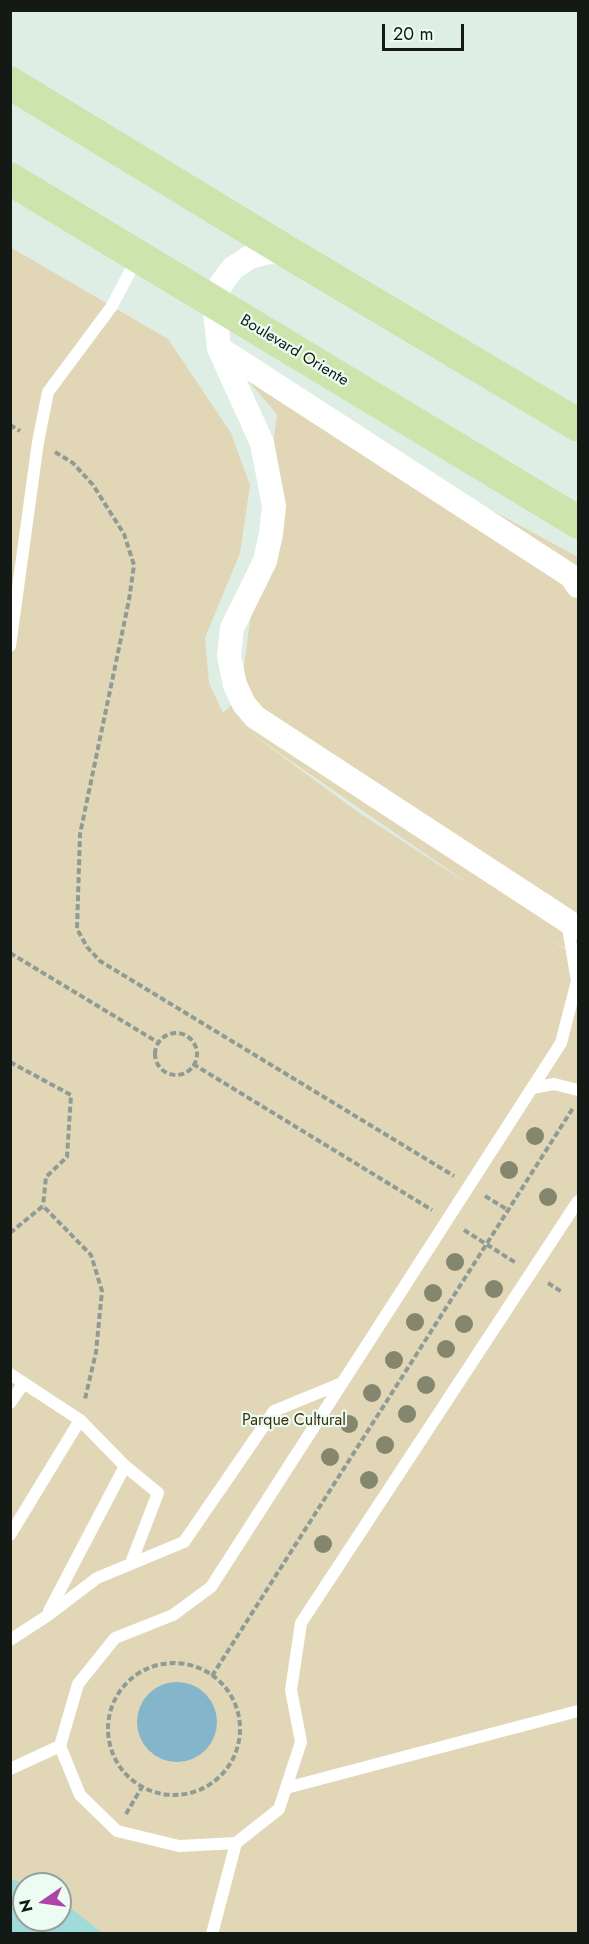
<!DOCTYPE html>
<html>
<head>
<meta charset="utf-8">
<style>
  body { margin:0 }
  #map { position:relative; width:589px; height:1944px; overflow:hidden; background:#deeee5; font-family:Jost,sans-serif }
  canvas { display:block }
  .frame { position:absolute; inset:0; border:12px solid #131915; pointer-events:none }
  .north { position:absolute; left:12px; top:1872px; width:60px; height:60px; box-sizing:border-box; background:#ecfcf2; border:2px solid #95a19a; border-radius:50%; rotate:257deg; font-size:16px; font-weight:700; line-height:24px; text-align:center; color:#131915 }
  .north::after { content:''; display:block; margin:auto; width:21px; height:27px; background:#ad44a6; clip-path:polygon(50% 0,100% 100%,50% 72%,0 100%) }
  .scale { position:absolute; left:382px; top:24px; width:82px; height:27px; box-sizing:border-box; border:3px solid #131915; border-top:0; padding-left:8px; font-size:18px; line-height:21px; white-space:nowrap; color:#131915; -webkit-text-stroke:4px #ecfcf2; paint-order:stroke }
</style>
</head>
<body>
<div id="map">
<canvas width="589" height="1944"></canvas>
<div class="frame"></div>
<div class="north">N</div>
<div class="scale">20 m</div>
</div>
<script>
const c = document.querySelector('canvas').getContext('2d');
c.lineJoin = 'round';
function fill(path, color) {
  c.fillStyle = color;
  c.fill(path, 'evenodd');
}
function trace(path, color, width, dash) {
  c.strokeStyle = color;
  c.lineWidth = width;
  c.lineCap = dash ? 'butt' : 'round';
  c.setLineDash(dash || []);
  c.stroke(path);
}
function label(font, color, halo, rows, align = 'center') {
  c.font = font + ' Jost,sans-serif';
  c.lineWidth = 4.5;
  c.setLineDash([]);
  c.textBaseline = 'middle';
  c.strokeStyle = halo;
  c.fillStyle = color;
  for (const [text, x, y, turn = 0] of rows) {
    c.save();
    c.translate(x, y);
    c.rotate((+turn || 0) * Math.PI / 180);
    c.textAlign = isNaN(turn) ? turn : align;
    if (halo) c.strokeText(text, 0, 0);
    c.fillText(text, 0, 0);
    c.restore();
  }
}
const green = new Path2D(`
  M10 247 168 339 231 433 250 485 240 553 205 638 209 683 223 713 240 697 277 414 244 376 578 557V956L550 939 578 958V1933H11ZM252 734 473 887 358 812ZM24 1884H60V1920H24Z`);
const water = new Path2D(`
  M137 1722a40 40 0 1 1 80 0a40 40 0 1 1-80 0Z`);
const building = new Path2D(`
  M10 1878 24 1884V1920H60V1900L104 1934H10Z`);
const path = new Path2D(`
  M10 425 20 431
  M55 452 73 463 93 485 124 534 134 565 129 600 80 834 77 929 87 947 100 961 454 1176
  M10 953 159 1043
  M155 1054a21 21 0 1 1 42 0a21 21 0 1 1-42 0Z
  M10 1062 71 1095 67 1157 46 1177 43 1206
  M193 1064 432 1210
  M485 1196 508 1210
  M464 1230 516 1263
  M10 1233 43 1206 91 1255 102 1291 96 1352 85 1399
  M548 1283 562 1292
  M108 1729a66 66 0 1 1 132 0a66 66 0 1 1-132 0Z
  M212 1676 573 1108
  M126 1814 142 1787`);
const service = new Path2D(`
  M10 646 38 442 48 392 112 306 137 258
  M567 922 577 981 561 1043 532 1088 211 1587 173 1615 115 1638 78 1684 60 1746 80 1795 117 1831 179 1846 236 1843 279 1809 301 1742 291 1690 301 1623 578 1201
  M532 1088 554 1084 578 1090
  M10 1374 80 1420 125 1466 158 1493 131 1563
  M10 1403 24 1383
  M10 1535 80 1420
  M49 1611 125 1466
  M10 1640 47 1616 97 1578 184 1542 274 1411 342 1383
  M10 1769 60 1746
  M286 1788 578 1711
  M212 1934 236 1843`);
const minor = new Path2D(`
  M289 253 269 252 250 257 233 268 221 284 214 303 219 348 262 443 274 506 271 534 265 561 232 628 229 656 235 685 244 704 255 717 578 928
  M219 348 571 576 578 586`);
const primary = new Path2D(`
  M10 83 289 253 578 425
  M10 179 578 522`);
const trees = [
  [535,1136],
  [509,1170],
  [548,1197],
  [455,1262],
  [494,1289],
  [433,1293],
  [415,1322],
  [464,1324],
  [446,1349],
  [394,1360],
  [426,1385],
  [372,1393],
  [407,1414],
  [349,1424],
  [385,1445],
  [330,1457],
  [369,1480],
  [323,1544]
];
const streetNames = [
  ["Boulevard Oriente",294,351,31]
];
const parkNames = [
  ["Parque Cultural",294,1421]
];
fill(green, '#e1d7b7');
fill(water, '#85b5cb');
fill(building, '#a0dbda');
trace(path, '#8f9b94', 4, [6, 3]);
trace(service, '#fff', 12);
trace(minor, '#fff', 24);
trace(primary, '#cee4ad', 33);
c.fillStyle = '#84866e';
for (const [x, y] of trees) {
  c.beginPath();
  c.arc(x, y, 9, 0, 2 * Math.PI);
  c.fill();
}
label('16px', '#131915', '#ecfcf2', streetNames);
label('16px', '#3b300c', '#ecfcf2', parkNames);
</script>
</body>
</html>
